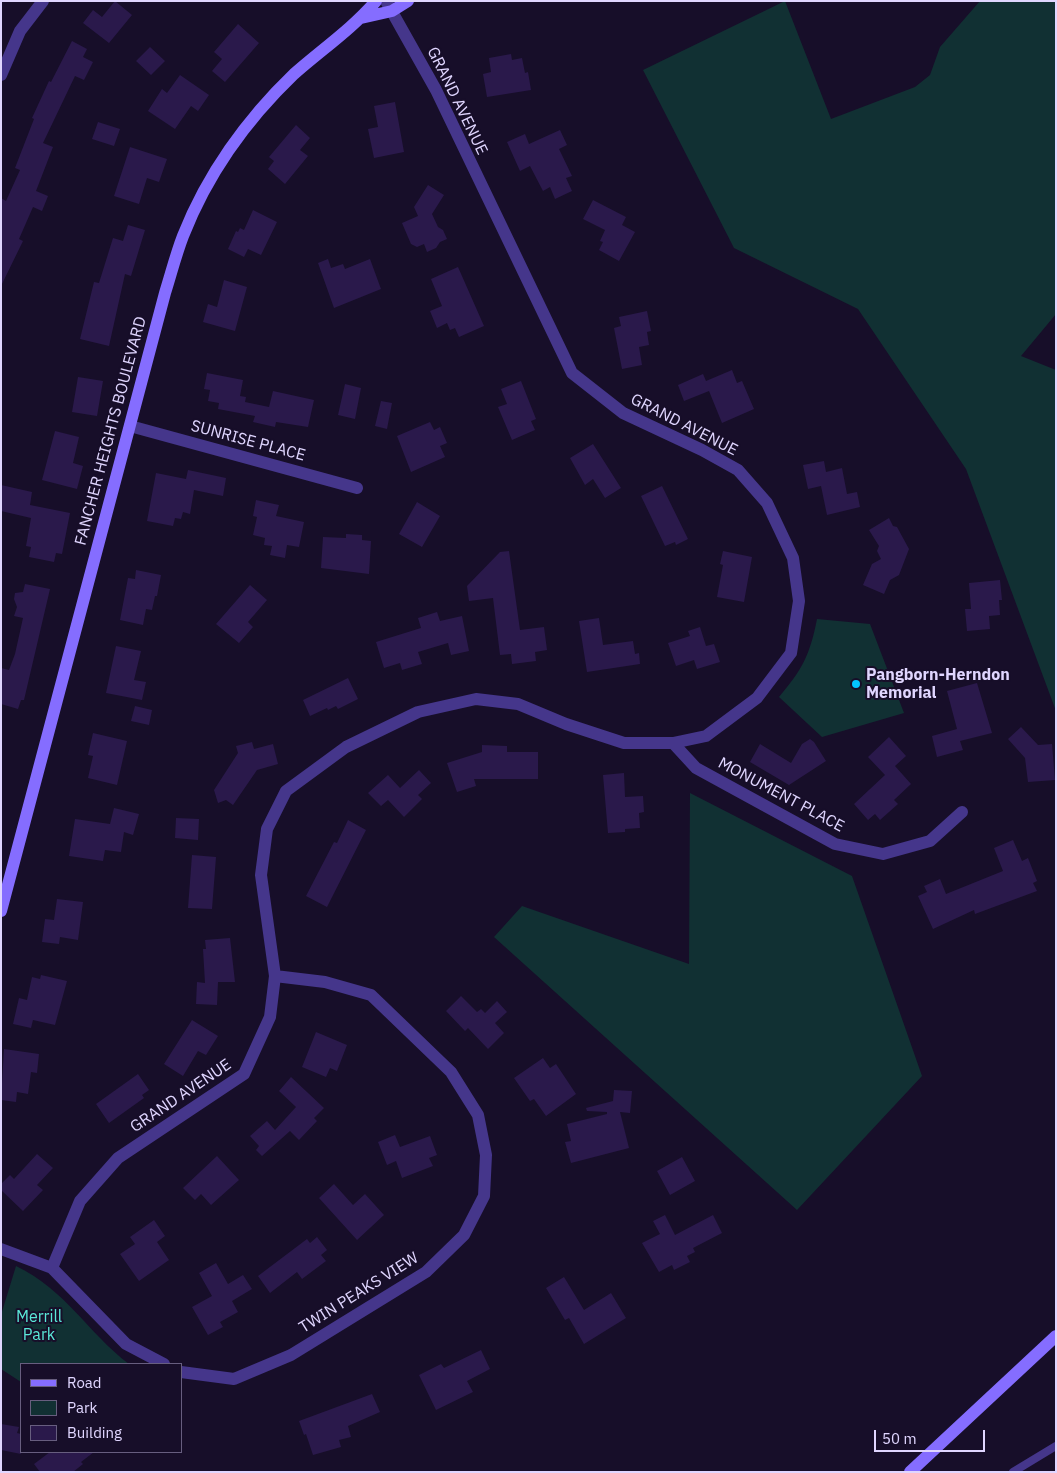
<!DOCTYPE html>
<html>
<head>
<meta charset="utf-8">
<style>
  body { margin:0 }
  #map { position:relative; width:1057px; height:1473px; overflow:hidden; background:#170e29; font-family:"IBM Plex Sans",sans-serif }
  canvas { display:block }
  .frame { position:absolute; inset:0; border:2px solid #e0d6ff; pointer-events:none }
  .legend { position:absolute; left:20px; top:1363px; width:162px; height:90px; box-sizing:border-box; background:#170e29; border:1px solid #675e7f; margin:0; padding:6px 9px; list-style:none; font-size:15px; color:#e0d6ff }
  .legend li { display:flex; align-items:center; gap:10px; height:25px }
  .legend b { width:25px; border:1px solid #675e7f }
  .scale { position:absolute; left:874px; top:1430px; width:111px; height:22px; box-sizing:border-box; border:2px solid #e0d6ff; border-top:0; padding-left:6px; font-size:15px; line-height:18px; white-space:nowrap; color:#e0d6ff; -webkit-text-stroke:4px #170e29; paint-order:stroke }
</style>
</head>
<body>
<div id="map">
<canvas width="1057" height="1473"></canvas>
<div class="frame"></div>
<ul class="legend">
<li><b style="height:6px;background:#856dff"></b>Road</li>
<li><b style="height:14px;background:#113033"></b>Park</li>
<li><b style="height:14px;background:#2a194b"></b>Building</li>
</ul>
<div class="scale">50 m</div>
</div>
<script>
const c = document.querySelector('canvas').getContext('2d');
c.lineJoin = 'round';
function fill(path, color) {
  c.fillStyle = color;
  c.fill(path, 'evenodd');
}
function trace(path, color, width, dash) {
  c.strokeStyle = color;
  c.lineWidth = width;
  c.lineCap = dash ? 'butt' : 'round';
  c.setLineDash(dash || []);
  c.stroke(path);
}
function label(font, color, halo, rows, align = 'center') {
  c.font = font + ' "IBM Plex Sans",sans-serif';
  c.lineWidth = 4;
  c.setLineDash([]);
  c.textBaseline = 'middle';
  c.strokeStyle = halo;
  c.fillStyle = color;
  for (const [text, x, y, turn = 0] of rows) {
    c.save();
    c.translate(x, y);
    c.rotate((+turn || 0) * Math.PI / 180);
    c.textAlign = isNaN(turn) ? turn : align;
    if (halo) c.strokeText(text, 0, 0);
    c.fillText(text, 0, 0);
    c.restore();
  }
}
const green = new Path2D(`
  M785 1 831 119 915 87 930 75 940 47 980 1H1056V314L1021 356 1056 370V711L966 469 858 309 734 248 643 70Z
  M817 619 870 624 904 713 822 737 779 697C802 670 810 655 817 619Z
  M690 793 852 876 922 1076 797 1210 494 937 522 906 689 964Z
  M16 1266C66 1290 87 1332 129 1364H21V1382L1 1369V1315Z`);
const building = new Path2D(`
  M115 1 132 15 109 43 83 23 93 10 102 17Z
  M238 24 259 43 225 82 212 71 222 59 214 52Z
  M72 41 87 49 83 57 93 62 84 80 75 76 43 143 53 147 36 191 48 196 42 211 33 207 19 239 23 241 1 286V198L6 201 20 170 15 168 34 119 32 118 49 81 51 82Z
  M150 47 165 61 151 75 136 61Z
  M511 54 512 60 522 58 525 73 528 72 531 90 487 97 483 74 491 72 489 58Z
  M180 75 209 95 198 111 191 106 175 129 148 111 162 89 167 93Z
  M395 102 404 152 374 158 368 129 378 127 374 106Z
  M98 122 120 129 114 146 92 139Z
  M296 125 310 138 300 150 308 156 285 184 268 169 274 161 269 157Z
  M560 130 567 145 559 149 572 176 566 178 572 191 555 199 550 187 543 191 530 166 520 171 507 142 525 134 529 144Z
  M130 147 167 159 159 182 147 178 139 204 114 196Z
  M428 185 444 195 432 214 438 227 443 230 447 239 440 242 436 248 427 252 424 244 417 247 411 244 402 223 418 216 414 207Z
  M593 200 626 217 622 225 635 232 619 261 599 250 603 242 600 241 605 230 583 219Z
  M253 210 277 222 261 255 248 249 244 257 228 249 236 231 238 232 240 228 244 230Z
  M128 225 145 230 131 276 125 274 109 346 80 339 94 282 99 283 113 238 123 241Z
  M328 259 331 268 343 264 345 269 370 259 381 289 334 308 318 263Z
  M458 267 484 326 459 337 455 328 450 330 447 323 437 328 430 311 442 306 431 279Z
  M224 280 247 287 235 331 203 322 208 304 217 307Z
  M647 311 651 331 647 332 649 345 639 347 642 365 622 369 614 328 621 326 619 317Z
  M732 370 737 383 742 381 754 409 722 423 709 391 684 401 678 385 703 374 706 381Z
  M207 373 243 380 240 396 246 397 245 402 269 407 273 391 314 400 308 427 276 422 275 427 253 422 255 416 218 409 219 403 208 401 210 390 204 389Z
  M78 377 103 381 97 416 72 412Z
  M521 381 536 419 531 421 535 430 512 440 498 407 507 404 501 389Z
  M345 384 361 388 355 419 338 415Z
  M381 401 392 403 387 429 375 426Z
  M430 422 434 430 440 427 447 443 440 446 445 457 411 472 397 436Z
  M55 431 79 437 73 463 83 466 77 489 42 480Z
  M593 444 621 488 605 498 593 479 585 485 570 458Z
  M824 461 826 472 842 468 847 494 857 492 860 507 827 515 821 486 808 489 803 465Z
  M188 470 226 478 223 496 194 490 190 514 183 512 181 519 175 518 173 526 147 521 156 473 186 479Z
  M1 485 32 492 30 505 70 513 62 554 56 553 54 562 29 557 31 547 26 546 31 518 1 511Z
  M662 486 688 539 676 545 675 542 665 546 641 496Z
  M256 500 279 505 276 516 304 522 299 547 287 545 285 558 270 555 272 546 264 545 265 538 253 535 257 517 253 516Z
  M417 502 440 516 422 547 399 534Z
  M889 518 893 526 897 527 909 549 899 575 890 580 884 594 863 585 872 564 881 559 877 551 879 546 869 530Z
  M346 534 362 535V540L371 541 369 574 321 568 323 537 346 538Z
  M509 551 520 630 544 627 547 650 535 652 536 661 512 664 511 654 500 655 493 598 469 601 467 586 500 552Z
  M723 551 752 557 744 602 717 597 723 565 720 564Z
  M136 570 161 575 157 596H155L152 610 146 609 143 625 120 620 128 578 135 579Z
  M1000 580 1002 600H999L1000 615 989 616 990 629 967 631 965 609H971L969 583Z
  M25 584 50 589 24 700H21L18 709 1 704V668L9 670 15 654 23 618 14 616 17 607 14 599 15 593 23 592Z
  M250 585 267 600 248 622 253 627 239 643 216 624Z
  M437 612 440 621 462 616 469 651 451 655 448 643 418 652 422 664 402 670 400 663 384 668 376 642 421 628 418 618Z
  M599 618 603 645 633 641 635 654 639 653 640 664 587 672 579 621Z
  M700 627 706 646 714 644 720 662 697 669 694 660 676 666 668 643 690 636 688 631Z
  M116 646 141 651 134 680 146 682 142 700 106 693Z
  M348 678 358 699 338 709 336 706 328 710 327 708 310 716 303 700Z
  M977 683 992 733 960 741 963 750 937 757 932 736 957 729 947 691Z
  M135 706 152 710 149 725 131 721Z
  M1021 727 1038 745 1052 744 1055 780 1028 782 1025 758 1008 739Z
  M93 733 127 741 117 785 88 778 93 756 88 755Z
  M889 737 906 756 895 766 911 784 894 800 898 804 880 820 875 814 868 820 854 804 885 775 868 757Z
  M810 739 814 742 826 761 789 785 750 762 760 744 791 763 802 744Z
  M252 742 254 749 273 744 278 764 257 770 233 805 226 800 218 803 214 790 238 753 236 746Z
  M482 745 507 746V752H538V779H474L476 786 457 792 447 763 482 752Z
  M419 770 431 783 418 795 422 799 404 817 388 800 381 806 368 793 388 775 400 788Z
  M624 773 625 797 643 796 644 812 639 813 640 828 625 829V832L608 833 603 775Z
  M114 808 139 814 133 835 124 832 121 852 105 850 103 861 69 856 75 819 110 824Z
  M176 818 199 819 198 840 175 838Z
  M348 820 366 830 327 907 306 896 334 842 337 843Z
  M1013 840 1022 861 1028 858 1037 881 1033 883 1037 891 975 914 974 910 933 929 918 896 927 892 924 886 940 879 946 894 1003 871 994 848Z
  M192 855 216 857 212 909 188 908Z
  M57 899 83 902 78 940 60 937 59 944 42 942 45 919 54 920Z
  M230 938 235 982H218L217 1005 196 1004 197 982 205 983 203 949H206L205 940Z
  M41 975 67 981 55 1025 33 1020 31 1028 13 1024 19 998 27 1000 32 977 40 979Z
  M461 996 477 1012 481 1009 485 1013 497 1001 507 1012 495 1023 504 1033 488 1049 468 1028 465 1031 446 1011Z
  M192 1020 218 1036 206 1055 198 1051 183 1076 164 1064Z
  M316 1032 347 1045 337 1071 330 1068 326 1077 302 1067Z
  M4 1049 39 1054 37 1073 31 1072 28 1094 17 1092 16 1102 1 1100Z
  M543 1058 550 1068 556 1064 576 1094 546 1116 534 1099 530 1101 514 1078Z
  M138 1074 149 1090 142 1095 144 1098 109 1123 96 1104Z
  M291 1077 324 1108 314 1118 317 1121 299 1140 290 1131 262 1156 256 1150 259 1146 250 1136 267 1121 275 1130 296 1107 279 1091Z
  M614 1090 632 1091 630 1113 620 1112 629 1148 571 1163 565 1142 571 1141 567 1124 607 1114V1112L587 1111 586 1108 613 1101Z
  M395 1135 400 1147 430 1136 437 1155 429 1158 433 1166 402 1178 396 1161 387 1165 378 1142Z
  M37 1154 53 1168 37 1185 43 1190 23 1211 1 1190V1184L10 1175 14 1179Z
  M217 1156 239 1180 211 1205 201 1194 195 1200 183 1188Z
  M682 1157 695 1181 670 1195 657 1171Z
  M334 1184 353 1205 365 1194 384 1215 357 1240 319 1198Z
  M665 1215 675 1235 713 1215 722 1233 693 1248 695 1252 687 1256 690 1262 674 1270 672 1265 659 1272 642 1243 660 1234 653 1221Z
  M154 1220 165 1236 157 1242 169 1260 139 1281 120 1254 135 1244 130 1237Z
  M317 1237 327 1250 321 1255 326 1261 302 1279 297 1272 270 1293 258 1276 307 1239 310 1243Z
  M216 1263 228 1284 243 1275 252 1289 232 1301 238 1312 220 1322 223 1327 208 1335 192 1307 212 1296 199 1273Z
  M564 1277 584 1310 611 1293 626 1318 584 1344 569 1318 565 1320 546 1288Z
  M481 1350 490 1369 467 1381 473 1392 436 1410 419 1375 441 1364 444 1368Z
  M372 1394 380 1412 348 1426 351 1437 339 1440 341 1447 313 1455 306 1434 304 1435 299 1421Z
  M1 1424 19 1427 17 1433 21 1434V1454L1 1450Z
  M50 1452H94L81 1462 83 1464 73 1472H40L34 1464Z`);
const lane = new Path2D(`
  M1013 1472 1056 1446`);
const street = new Path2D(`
  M1 75 20 31 43 1
  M130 426 357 488
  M673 743 696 768 835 844 883 854 930 841 962 812
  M1 1249 52 1268 126 1344 164 1364
  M52 1268 80 1201 118 1158 244 1074 270 1017 275 976 261 875 267 829 286 791 346 747 418 712 476 699 518 704 566 724 624 743H673L706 736 757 698 791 653 799 601 793 558 767 503 738 470 702 450 623 413 572 373 436 90 386 1
  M181 1372 234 1379 291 1355 426 1272 464 1235 484 1196 486 1155 478 1115 451 1072 371 995 325 982 275 976`);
const secondary = new Path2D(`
  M361 18 392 11 408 1
  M1 911 165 293C171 274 176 254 183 236 207 175 247 119 294 74 321 50 352 29 376 1
  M910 1472 1056 1336`);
const markers = [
  [856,684,5,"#02c3ff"]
];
const streetNames = [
  ["GRAND AVENUE",457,101,64],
  ["GRAND AVENUE",684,425,27],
  ["FANCHER HEIGHTS BOULEVARD",111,431,-75],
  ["SUNRISE PLACE",248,441,15],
  ["MONUMENT PLACE",781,795,28],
  ["GRAND AVENUE",181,1096,-34],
  ["TWIN PEAKS VIEW",359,1293,-32]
];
const poiNames = [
  ["Pangborn-Herndon",866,675],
  ["Memorial",866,693]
];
const parkNames = [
  ["Merrill",39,1317],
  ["Park",39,1335]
];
fill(green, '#113033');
fill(building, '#2a194b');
trace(lane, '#45368b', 8);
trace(street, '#45368b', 12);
trace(secondary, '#856dff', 12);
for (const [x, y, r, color] of markers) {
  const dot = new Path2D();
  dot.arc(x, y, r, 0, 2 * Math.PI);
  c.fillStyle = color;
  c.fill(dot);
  trace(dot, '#170e29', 2);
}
label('16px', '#e0d6ff', '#170e29', streetNames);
label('bold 16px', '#e0d6ff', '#170e29', poiNames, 'left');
label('16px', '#5ae8d8', '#170e29', parkNames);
</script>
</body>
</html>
